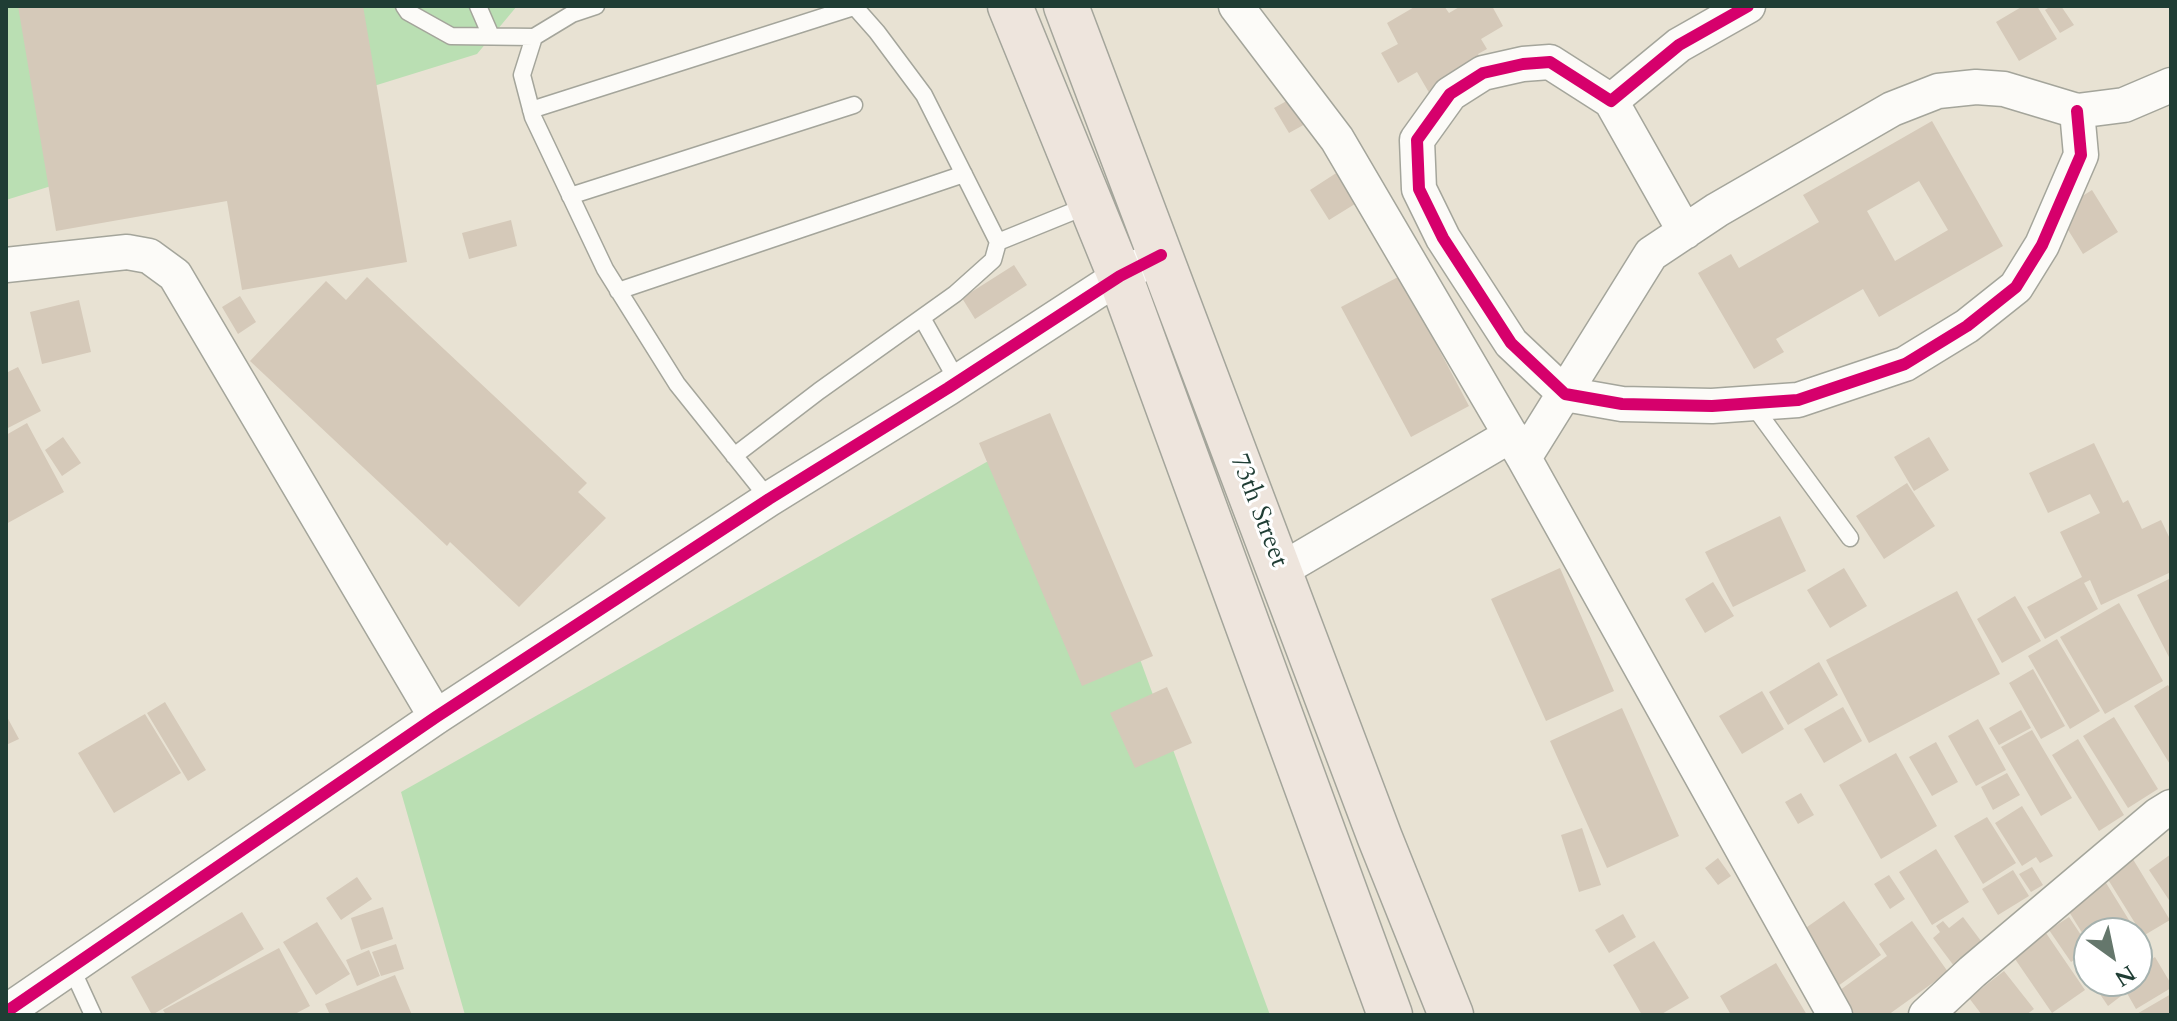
<!DOCTYPE html>
<html>
<head>
<meta charset="utf-8">
<style>
  body { margin:0 }
  #map { position:relative; width:2177px; height:1021px; overflow:hidden; background:#e8e2d3; font-family:Cardo,serif }
  canvas { display:block }
  .frame { position:absolute; inset:0; border:8px solid #1f3d34; pointer-events:none }
  .north { position:absolute; left:2073px; top:917px; width:80px; height:80px; box-sizing:border-box; background:#fff; border:2px solid #a5b1ae; border-radius:50%; rotate:147deg; font-size:22px; font-weight:700; line-height:32px; text-align:center; color:#1f3d34 }
  .north::after { content:''; display:block; margin:auto; width:28px; height:36px; background:#65776c; clip-path:polygon(50% 0,100% 100%,50% 72%,0 100%) }
</style>
</head>
<body>
<div id="map">
<canvas width="2177" height="1021"></canvas>
<div class="frame"></div>
<div class="north">N</div>
</div>
<script>
const c = document.querySelector('canvas').getContext('2d');
c.lineJoin = 'round';
function fill(path, color) {
  c.fillStyle = color;
  c.fill(path, 'evenodd');
}
function trace(path, color, width, dash) {
  c.strokeStyle = color;
  c.lineWidth = width;
  c.lineCap = dash ? 'butt' : 'round';
  c.setLineDash(dash || []);
  c.stroke(path);
}
function label(font, color, halo, rows, align = 'center') {
  c.font = font + ' Cardo,serif';
  c.lineWidth = 6;
  c.setLineDash([]);
  c.textBaseline = 'middle';
  c.strokeStyle = halo;
  c.fillStyle = color;
  for (const [text, x, y, turn = 0] of rows) {
    c.save();
    c.translate(x, y);
    c.rotate((+turn || 0) * Math.PI / 180);
    c.textAlign = isNaN(turn) ? turn : align;
    if (halo) c.strokeText(text, 0, 0);
    c.fillText(text, 0, 0);
    c.restore();
  }
}
const green = new Path2D(`
  M6 6H517L477 54 6 200Z
  M1054 424 1270 1015H465L401 792Z`);
const building = new Path2D(`
  M18 6H363L407 262 242 290 227 201 56 231Z
  M1416 6H1444L1449 13 1461 6H1492L1503 26 1481 39 1487 49 1478 54 1484 65 1431 96 1417 72 1398 83 1381 53 1398 44 1387 23Z
  M2023 6H2037L2057 39 2019 61 1996 22Z
  M2051 6H2061L2074 25 2060 33 2045 10Z
  M1292 98 1307 123 1289 133 1274 108Z
  M1932 121 2003 246 1879 317 1863 289 1776 339 1784 352 1754 369 1698 273 1731 254 1739 268 1819 222 1803 195ZM1919 181 1948 230 1895 261 1867 211Z
  M1344 168 1363 199 1329 220 1310 190Z
  M2092 190 2118 232 2083 254 2057 212Z
  M511 220 517 246 469 259 462 233Z
  M1014 265 1027 285 975 319 962 298Z
  M1400 276 1469 406 1411 437 1341 307Z
  M367 277 587 483 578 492 606 518 519 607 450 542 447 546 250 361 326 281 346 300Z
  M240 296 256 322 238 334 222 307Z
  M79 300 91 352 42 364 30 312Z
  M18 367 41 411 6 429V373Z
  M1050 413 1153 656 1082 686 979 443Z
  M27 423 64 492 6 524V435Z
  M63 437 81 463 62 476 45 450Z
  M1929 437 1949 470 1914 491 1894 457Z
  M2094 443 2123 503 2128 500 2142 529 2161 520 2171 541V572L2101 605 2090 580 2084 583 2098 609 2045 639 2027 607 2082 577 2060 532 2100 513 2090 494 2048 513 2029 473Z
  M1907 483 1935 526 1884 559 1856 516Z
  M1780 516 1806 571 1733 607 1705 552Z
  M1560 568 1614 691 1546 721 1491 599Z
  M1844 568 1867 606 1830 628 1807 590Z
  M2171 578V661L2137 595Z
  M1713 582 1734 616 1705 633 1685 599Z
  M1957 591 2000 674 1869 743 1826 660Z
  M2015 596 2041 641 2002 663 1977 619Z
  M2119 603 2163 681 2105 714 2060 637Z
  M2057 639 2100 711 2070 729 2028 656Z
  M1819 662 1838 695 1788 725 1769 692Z
  M2033 669 2065 726 2041 739 2009 683Z
  M2168 685 2171 690V766L2134 706Z
  M1167 687 1192 743 1135 768 1110 713Z
  M1762 691 1784 729 1742 754 1719 716Z
  M165 702 206 770 188 781 147 713Z
  M1843 707 1862 741 1824 763 1804 729Z
  M1622 708 1679 836 1607 868 1550 741Z
  M2021 710 2031 728 1999 745 1989 728Z
  M145 714 181 773 114 813 78 753Z
  M6 715 19 739 6 745Z
  M2114 717 2158 789 2128 808 2083 736Z
  M1978 719 2006 770 1976 786 1948 736Z
  M2032 730 2072 798 2041 816 2001 747Z
  M2078 739 2124 815 2099 831 2052 755Z
  M1936 742 1958 782 1932 796 1909 757Z
  M1896 753 1937 826 1881 859 1839 785Z
  M2007 773 2020 795 1993 810 1981 787Z
  M1801 793 1814 815 1798 824 1785 802Z
  M2022 806 2053 856 2040 863 2036 857 2022 866 1995 823Z
  M1987 817 2016 863 1983 884 1954 836Z
  M1582 828 1601 885 1579 892 1561 835Z
  M1936 849 1969 902 1932 925 1899 872Z
  M2171 854V903L2149 870Z
  M2131 856 2170 920 2143 936 2104 873Z
  M1718 858 1731 876 1718 885 1705 868Z
  M2032 867 2043 885 2031 892 2019 874Z
  M2013 870 2029 896 1998 915 1982 889Z
  M1889 875 1905 899 1890 909 1874 884Z
  M357 877 372 899 341 920 326 898Z
  M2103 878 2137 933H2089V944L2063 902Z
  M1844 901 1881 955 1838 986 1800 932Z
  M383 907 393 939 361 950 351 918Z
  M242 912 264 949 152 1015 131 977Z
  M1623 914 1636 937 1609 953 1595 930Z
  M1963 917 1984 945 1954 966 1933 938 1940 932 1936 926 1943 921 1949 928Z
  M2069 917 2089 947V950L2071 962 2049 930Z
  M1912 921 1948 972 1888 1015H1852L1836 993 1887 956 1879 944Z
  M317 922 350 974 316 995 283 942Z
  M2046 933 2085 990 2052 1013 2013 956Z
  M1654 941 1689 998 1660 1015H1642L1613 965Z
  M396 944 404 969 381 976 372 952Z
  M279 948 310 1006 293 1015H166L163 1010Z
  M369 950 380 976 357 986 346 960Z
  M2155 957 2171 984V988L2136 1009 2120 981H2137V968Z
  M1776 963 1807 1015H1731L1720 996Z
  M2004 971 2034 1009 2026 1015H1982L1969 998Z
  M395 975 412 1015H330L325 1004Z
  M2091 981H2111L2121 996 2108 1006Z
  M2171 994V1015H2135Z`);
const service = new Path2D(`
  M404 6 408 12 451 36 534 37
  M478 6 491 36
  M596 6 572 14 534 37 522 75 533 117 605 269 677 384 769 499
  M531 110 854 7
  M570 196 854 105
  M998 242 1089 205
  M618 291 964 174
  M922 318 958 382
  M1752 404 1850 538
  M734 456 819 391 955 294 993 260 998 242 924 95 877 32 854 6
  M71 967 93 1015`);
const minor = new Path2D(`
  M1236 6 1337 139 1524 458 1835 1015
  M1748 6 1679 45 1611 101 1550 62 1523 64 1483 73 1450 94 1417 140 1419 189 1443 238 1511 343 1565 394 1622 404 1712 406 1798 400 1905 364 1967 326 2016 287 2042 245 2081 155 2077 111
  M1611 101 1685 232
  M6 265 127 252 149 256 175 275 436 717
  M1524 458 1651 254 1717 210 1892 109 1938 91 1976 87 2004 89 2077 111 2124 105 2171 85
  M1281 570 1511 435
  M6 1012 436 717 769 499 948 388 1120 276 1139 266
  M1926 1015 1972 972 2158 815 2171 807`);
const primary = new Path2D(`
  M1010 6 1120 276 1390 1015
  M1066 6 1380 838 1451 1015`);
const cycleway = new Path2D(`
  M1748 6 1679 45 1611 101 1550 62 1523 64 1483 73 1450 94 1417 140 1419 189 1443 238 1511 343 1565 394 1622 404 1712 406 1798 400 1905 364 1967 326 2016 287 2042 245 2081 155 2077 111
  M6 1012 436 717 769 499 948 388 1120 276 1161 255`);
const streetNames = [
  ["73th Street",1258,511,69]
];
fill(green, '#badfb3');
fill(building, '#d5c9b9');
trace(service, '#a4a59b', 19);
trace(minor, '#a4a59b', 37);
trace(primary, '#a4a59b', 47);
trace(service, '#fcfbf8', 16);
trace(minor, '#fcfbf8', 34);
trace(primary, '#eee5dd', 44);
trace(cycleway, '#d6006c', 12);
label('26px', '#1f3d34', '#fff', streetNames);
</script>
</body>
</html>
